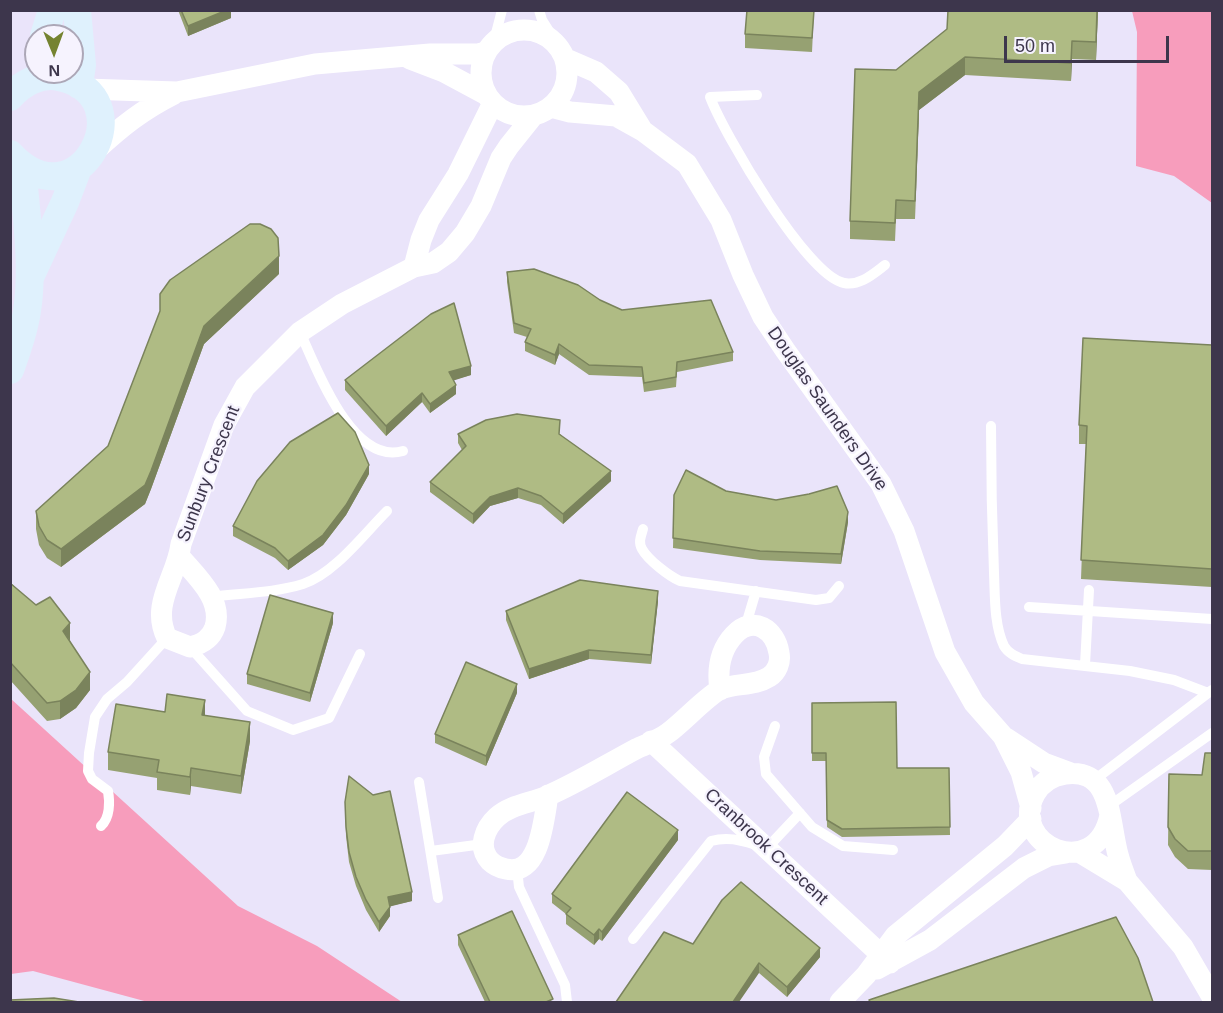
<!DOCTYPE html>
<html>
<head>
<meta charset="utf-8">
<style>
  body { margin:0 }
  #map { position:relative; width:1223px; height:1013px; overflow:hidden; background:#eae4fa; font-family:Helvetica,sans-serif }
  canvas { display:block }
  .frame { position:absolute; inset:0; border:12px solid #3d364c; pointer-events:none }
  .north { position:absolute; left:24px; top:24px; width:60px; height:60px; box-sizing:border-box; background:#f6f3fe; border:2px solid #aca7b7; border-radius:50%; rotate:179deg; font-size:16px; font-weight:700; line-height:24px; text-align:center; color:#3d364c }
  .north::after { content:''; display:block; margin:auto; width:21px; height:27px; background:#758331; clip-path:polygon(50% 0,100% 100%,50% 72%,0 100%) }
  .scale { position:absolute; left:1004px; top:36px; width:165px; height:27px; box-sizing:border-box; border:3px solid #3d364c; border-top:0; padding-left:8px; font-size:18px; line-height:21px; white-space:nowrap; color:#3d364c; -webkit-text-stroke:4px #f6f3fe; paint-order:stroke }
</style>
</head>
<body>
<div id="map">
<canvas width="1223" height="1013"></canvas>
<div class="frame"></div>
<div class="north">N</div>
<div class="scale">50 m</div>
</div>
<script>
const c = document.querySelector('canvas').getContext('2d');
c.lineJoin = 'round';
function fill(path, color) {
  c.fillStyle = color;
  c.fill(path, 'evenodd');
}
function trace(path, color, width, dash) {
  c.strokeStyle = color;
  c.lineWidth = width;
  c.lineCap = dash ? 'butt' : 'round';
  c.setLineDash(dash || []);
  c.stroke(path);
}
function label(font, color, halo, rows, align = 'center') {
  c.font = font + ' Helvetica,sans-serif';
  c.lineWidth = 4.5;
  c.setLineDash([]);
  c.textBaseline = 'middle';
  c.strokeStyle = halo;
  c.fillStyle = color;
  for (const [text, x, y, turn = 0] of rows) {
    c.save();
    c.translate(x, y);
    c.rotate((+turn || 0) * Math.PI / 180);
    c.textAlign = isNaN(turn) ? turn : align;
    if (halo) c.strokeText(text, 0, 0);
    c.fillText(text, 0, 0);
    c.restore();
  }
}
const green = new Path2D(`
  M1132 11H1212V203L1174 176 1136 166 1137 32Z
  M10 698 238 906 317 946 402 1002H148L33 971 11 974Z`);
const lane = new Path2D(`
  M539 10 542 20 557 44
  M494 41 502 10
  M757 95 710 97C724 134 807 276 844 283 860 286 873 274 885 265
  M300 332C316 367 352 466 403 451
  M991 426C991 476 992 524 994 573 995 596 994 625 1004 646 1008 653 1015 656 1022 659L1130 671 1174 680 1208 693
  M643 529C641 536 638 542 642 549 648 560 669 576 680 581L816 600 829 598 839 586
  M211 597C241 593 274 593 303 584 334 574 364 534 387 511
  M1029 607 1212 619
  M745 628 756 591
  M190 647 247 711 293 730 329 718 360 654
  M1085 665 1089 590
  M775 726 764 757 766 774 812 827 843 846 893 850
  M1093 781 1212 690
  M419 782 438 898
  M1109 806 1212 733
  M101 826C110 818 110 802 108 791L92 779 88 771 89 753 95 717 107 699 127 682 167 638
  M431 851 483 844
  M517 869 519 887 565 985 567 1002
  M633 939 711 841C732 835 747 843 767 848L800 813`);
const street = new Path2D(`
  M481 73a43 43 0 1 1 86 0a43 43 0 1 1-86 0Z
  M410 59 444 72 485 94
  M566 59 596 72 619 92 641 128
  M85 89 177 92 315 64 430 54H478L486 52
  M551 107 570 112 616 116 643 131 687 164 721 220 743 275 763 317 785 350 881 484 904 531 945 652 974 703 1003 736 1021 772 1031 808
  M95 151C121 127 142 110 174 94
  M414 267 421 240 429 220 458 174 493 103
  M180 557C196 576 223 599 215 627 211 639 202 644 190 647L167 638C150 604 177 577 181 544L224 425 245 387 300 332 342 304 414 267 433 263 449 252 465 233 481 206 501 158 509 146 533 116
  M1006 738 1044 763 1071 773
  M651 741 890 963
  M548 795C544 818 540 877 506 869 501 868 494 865 490 861 477 847 485 828 497 817 510 805 531 803 547 796 577 783 606 765 636 749 646 744 659 740 668 733 682 723 708 695 721 689 736 683 755 686 769 677 777 672 781 662 779 653 776 630 753 614 734 635 720 650 717 670 720 690
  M1110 815C1096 884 1007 845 1035 794 1041 783 1052 776 1065 774 1110 768 1109 815 1116 846 1118 858 1123 870 1127 881
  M1079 852 1127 881 1183 947 1212 997
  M877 969 930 940 1024 868 1048 856 1066 853
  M840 1002 866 975 895 936 1005 846 1031 819`);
const secondary = new Path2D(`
  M77 10 82 65 79 85
  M44 36 52 10
  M10 97C22 83 41 73 59 77 147 95 79 228 10 154
  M31 275 65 202 78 168
  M10 370C17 351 24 331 27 311 34 266 26 212 22 166`);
const wall = new Path2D(`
  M178 10H231V18L188 36Z
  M814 10 812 52 745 48V34Z
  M1098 10 1096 60 1072 59 1071 81 965 75 919 110 915 219H896L895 241 850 239V221L896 70Z
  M507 272 600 300 622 310 733 352V361L677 372 676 387 644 392 642 377 589 375 559 354 555 365 525 351V342L527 337 514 333 507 282Z
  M279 274 204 344 151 489 145 504 61 567 47 558 39 545 36 529V511L108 446 160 311Z
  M1212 345V587L1081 579 1086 444H1079V425Z
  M471 375 453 380 456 394 430 413 422 402 386 436 345 390V380Z
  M458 434H560L611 481 563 524 541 505 518 498 490 506 473 524 430 492V482L462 450 458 443Z
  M369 474 346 515 323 545 288 570 275 558 233 536V526Z
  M726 491 848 522 841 564 760 560 673 548 674 495Z
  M11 583 70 641 90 690 76 708 60 719 47 721 10 680Z
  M658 601 651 664 589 659 529 679 506 620V611Z
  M333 623 310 702 247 684V674Z
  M517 693 486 766 435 743V734Z
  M812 703 897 768H949L950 835 842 837 827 827 826 761H812Z
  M165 712 205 715 250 741 241 794 191 786 190 795 157 790V778L108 770V752Z
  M1212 753V870L1188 869 1175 857 1168 845 1169 774 1202 775Z
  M345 802 412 901 390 906V916L379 932 366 910 356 886 349 862 346 836Z
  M678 840 602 941 599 939 594 945 566 924V914L552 903V894Z
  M458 935 553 1002H485L458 945Z
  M693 944 820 957 787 997 759 973Z`);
const shadedWall = new Path2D(`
  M227 10H231V18L188 36V26Z
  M1097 10H1098L1096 60V42Z
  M1072 41V59L1071 81V63Z
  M965 57V75L919 110 915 219 919 92Z
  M279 256V274L204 344 151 489 145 504 61 567V549L204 326Z
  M559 344V354L555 365V355Z
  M471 366V375L449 382V372Z
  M456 385V394L430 413V404Z
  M422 393V402L386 436V426Z
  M369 465V474L346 515 323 545 288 570V561Z
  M611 471V481L563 524V514Z
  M518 488V498L490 506 473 524V514L490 497Z
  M848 512V522L841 564V554Z
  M658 591V601L651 664V655Z
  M333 613V623L310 702V693Z
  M70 623V641L63 631Z
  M589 650V659L529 679V669Z
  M90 672V690L76 708 60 719V701Z
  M517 684V693L486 766V756Z
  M205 700V718L202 715Z
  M250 722V741L241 794V776Z
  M191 768V786L190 795V777Z
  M678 830V840L602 941V932Z
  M412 892V901L388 907V897Z
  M390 907V916L379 932V922Z
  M599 929V939L594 945V935Z
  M820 948V957L787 997V987Z
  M759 963V973L739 1002H733Z`);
const building = new Path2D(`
  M181 10H227L188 26Z
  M747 10H814L812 38 745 34Z
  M948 10H1097L1096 42 1072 41 1071 63 965 57 919 92 915 201 896 200 895 223 850 221 855 69 896 70 947 29Z
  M250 224H260L271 229 278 238 279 256 204 326 151 471 145 485 61 549 47 540 39 526 36 511 108 446 160 311V294L170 280Z
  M534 269 578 285 600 300 622 310 711 300 733 352 677 362 676 377 644 383 642 367 589 365 559 344 555 355 525 342 531 329 514 323 507 272Z
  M454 303 471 366 449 372 456 385 430 404 422 393 386 426 345 380 431 314Z
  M1083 338 1212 345V569L1081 560 1087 426 1079 425Z
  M338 413 355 432 369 465 346 505 323 535 288 561 275 548 233 526 257 481 290 442Z
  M517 414 560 420 559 434 611 471 563 514 541 496 518 488 490 497 473 514 430 482 466 446 458 434 486 420Z
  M686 470 726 491 776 500 809 494 837 486 848 512 841 554 760 551 673 538 674 495Z
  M580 580 658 591 651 655 589 650 529 669 506 611Z
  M10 583 36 605 50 597 70 623 63 631 90 672 76 690 60 701 47 703 10 662Z
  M270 595 333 613 310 693 247 674Z
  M466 662 517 684 486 756 435 734Z
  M167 694 205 700 202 715 250 722 241 776 191 768 190 777 157 772 159 760 108 752 116 704 165 712Z
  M896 702 897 768H949L950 827 842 829 827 820 826 753H812V703Z
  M1205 753H1212V851H1188L1175 839 1168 827 1169 774 1202 775Z
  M349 776 373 795 390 791 412 892 388 897 390 907 379 922 366 900 356 877 349 852 346 827 345 802Z
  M627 792 678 830 602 932 599 929 594 935 566 914 571 908 552 894Z
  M741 882 820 948 787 987 759 963 733 1002H616L664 932 693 944 722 900Z
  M512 911 553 999 546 1002H490L458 935Z
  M1116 917 1138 958 1153 1002H870L869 1000Z
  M54 998 79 1002H10V1000Z`);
const streetNames = [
  ["Douglas Saunders Drive",827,409,55],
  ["Sunbury Crescent",209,474,-69],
  ["Cranbrook Crescent",766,847,43]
];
fill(green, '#f79dbc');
trace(lane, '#fff', 10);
trace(street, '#fff', 21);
trace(secondary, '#dff1fd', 28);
fill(wall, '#96a172');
fill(shadedWall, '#7a835c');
fill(building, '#afbb84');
trace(building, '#7a835c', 1.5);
label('18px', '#3d364c', '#f6f3fe', streetNames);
</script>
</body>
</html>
